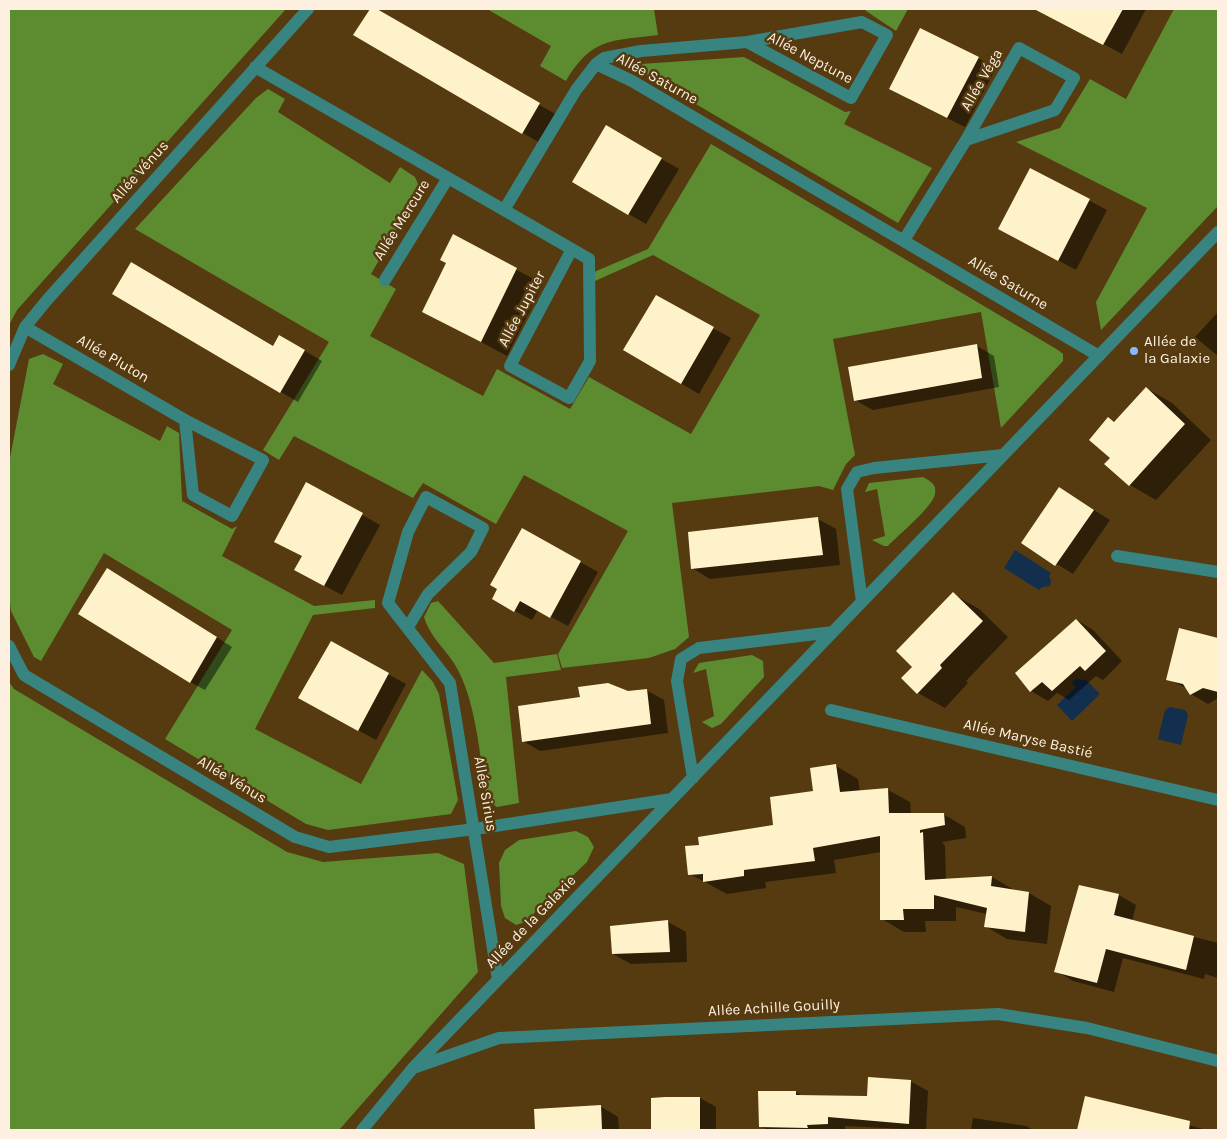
<!DOCTYPE html>
<html>
<head>
<meta charset="utf-8">
<style>
  body { margin:0 }
  #map { position:relative; width:1227px; height:1139px; overflow:hidden; background:#563a10; font-family:Karla,sans-serif }
  canvas { display:block }
  .frame { position:absolute; inset:0; border:10px solid #fdf0e0; pointer-events:none }
</style>
</head>
<body>
<div id="map">
<canvas width="1227" height="1139"></canvas>
<div class="frame"></div>
</div>
<script>
const c = document.querySelector('canvas').getContext('2d');
c.lineJoin = 'round';
function fill(path, color) {
  c.fillStyle = color;
  c.fill(path, 'evenodd');
}
function trace(path, color, width, dash) {
  c.strokeStyle = color;
  c.lineWidth = width;
  c.lineCap = dash ? 'butt' : 'round';
  c.setLineDash(dash || []);
  c.stroke(path);
}
function label(font, color, halo, rows, align = 'center') {
  c.font = font + ' Karla,sans-serif';
  c.lineWidth = 5;
  c.setLineDash([]);
  c.textBaseline = 'middle';
  c.strokeStyle = halo;
  c.fillStyle = color;
  for (const [text, x, y, turn = 0] of rows) {
    c.save();
    c.translate(x, y);
    c.rotate((+turn || 0) * Math.PI / 180);
    c.textAlign = isNaN(turn) ? turn : align;
    if (halo) c.strokeText(text, 0, 0);
    c.fillText(text, 0, 0);
    c.restore();
  }
}
const forest = new Path2D(`
  M9 9H286L17 310 9 325Z
  M487 9H654L658 35C612 41 592 37 566 81L540 66 551 46Z
  M866 9H908L896 31 866 11Z
  M1174 9H1218V206L1101 330 1096 302 1147 208 1016 142 1060 128 1090 79 1126 99Z
  M744 57 845 112 851 111 844 124 932 168 898 223 638 70 641 64Z
  M268 89 285 99 278 112 390 183 400 167 415 177 420 189 371 274 396 289 370 336 483 396 497 369 570 409 589 377 691 434 760 315 653 255 595 281 594 272 648 249 711 144 1058 350 1063 354V361L1001 428 981 312 833 339 855 455 846 464 833 490 819 486 672 503 689 637 675 649 649 658 562 668 558 654 628 531 524 475 496 524 423 483 413 498 294 436 279 460 263 450 329 342 135 229 256 98Z
  M43 354 63 364 53 384 160 441 167 426 179 433 182 501 232 529 237 526 222 556 314 606 375 600V608L313 615 255 729 361 784 422 670 433 682 439 694 458 800 451 814 328 830 306 824 165 739 232 630 104 553 41 661 34 657 11 611 9 596V463L29 359Z
  M923 477C930 481 937 484 935 494 932 508 899 534 888 546H884L872 540 885 536 877 489 865 492 869 483Z
  M438 601 494 663 557 654 561 670 506 677 519 803 497 807 487 800C480 760 477 708 459 672 449 651 431 640 424 617L431 603Z
  M752 655 763 661 764 677 721 724 712 728 702 722 714 716 706 669 693 673 699 663Z
  M9 682 14 689 287 852 323 862 438 853 464 864 478 972 339 1130H9Z
  M576 831 588 837 594 847 587 862 525 922 516 925 505 918 501 906 499 863 505 850 519 840Z`);
const water = new Path2D(`
  M1015 550 1051 573 1049 576 1051 581 1050 586 1042 587 1039 590 1004 568Z
  M1076 679 1086 680 1100 694 1072 721 1057 705 1076 687 1072 682Z
  M1170 707 1185 710 1188 715 1181 745 1158 739 1165 710Z`);
const shadow = new Path2D(`
  M371 9 557 115 540 143 355 35Z
  M1050 9H1146L1122 54 1047 14Z
  M978 58 996 68 965 127 908 99Z
  M606 127 679 169 646 224 574 182Z
  M1030 169 1107 210 1076 270 1018 239Z
  M453 236 543 284 507 356 424 311 448 263Z
  M113 294 273 347 279 336 322 361 298 402Z
  M656 297 731 338 699 394 625 350Z
  M1218 312V356L1195 337Z
  M977 346 994 356 999 387 873 410 855 400Z
  M1146 388 1172 403 1211 440 1156 500 1130 485 1112 458 1109 419 1115 422Z
  M307 484 380 525 342 595 314 580Z
  M1059 488 1110 520 1073 574 1023 543Z
  M818 519 836 529 840 565 710 579 692 568Z
  M523 530 598 572 568 626 538 610 532 620 511 609Z
  M123 578 232 647 205 690 190 682Z
  M953 594 979 609 1008 637 966 681 968 683 945 708 918 693 902 678 914 667Z
  M1077 620 1093 630 1122 661 1103 680 1096 676 1069 700 1057 693 1048 701 1031 691Z
  M1180 630 1218 639V698L1208 704 1191 694 1188 689 1168 679Z
  M331 643 406 684 376 740 318 708Z
  M646 690 664 700 668 733 540 751 523 741 628 693Z
  M836 766 858 779 860 792 888 790 910 802 911 814H943L965 827 966 838 942 842 945 846 946 880 992 877 1014 890 1029 893 1051 906 1047 944 1007 939 985 926 987 914 956 907V921H925L926 932H904L882 919 881 852 834 860 836 873 765 882 766 888 727 894 690 874 700 846 775 826 814 792Z
  M1080 887 1119 895 1136 905 1132 921 1218 943V978L1205 974 1204 979 1123 958 1114 992 1073 981 1056 971Z
  M668 922 686 932 687 962 631 964 613 954Z
  M910 1081 928 1091 926 1130 845 1126V1130H768L760 1126 796 1092 804 1097H868Z
  M1086 1097 1188 1125 1207 1130H1078Z
  M700 1098 716 1107V1130L653 1129Z
  M600 1106 618 1117 619 1130H537L536 1110Z
  M973 1118 1026 1126 1033 1130H971Z`);
const building = new Path2D(`
  M370 9H377L540 103 522 134 353 35Z
  M1034 9H1123L1103 45Z
  M920 28 979 57 947 118 889 89Z
  M606 125 662 158 628 215 572 182Z
  M1030 168 1090 199 1058 261 998 229Z
  M453 234 517 268 481 342 422 312 446 263 440 260Z
  M131 262 273 346 279 335 305 350 280 393 112 294Z
  M656 295 714 327 681 384 623 350Z
  M977 344 982 378 854 401 848 367Z
  M1146 387 1185 424 1129 486 1104 464 1110 458 1089 440 1108 417 1114 422Z
  M306 482 363 513 324 586 294 570 302 556 274 542Z
  M1059 487 1094 510 1055 566 1021 543Z
  M818 517 823 555 691 569 688 532Z
  M522 528 581 561 550 618 520 601 514 612 492 599 497 589 490 585Z
  M107 568 217 637 190 683 78 614Z
  M953 592 983 621 940 665 942 668 917 694 901 678 912 667 896 651Z
  M1076 619 1106 651 1085 671 1080 666 1052 691 1042 682 1030 692 1015 673Z
  M1179 628 1218 638V692L1203 688 1190 695 1183 684 1166 680Z
  M331 641 389 673 358 731 298 698Z
  M608 683 628 691 647 689 651 724 522 742 518 706 580 697 578 687Z
  M836 764 840 792 888 788 889 813H944L945 825 920 830V833L923 832 925 880 992 876 991 886 1029 892 1025 932 984 927 987 908 934 895V909H903L904 920H880V836L813 848 815 861 744 870V876L703 882V874L688 875 685 846 699 845 698 837 773 825 770 797 813 791 810 768Z
  M1079 885 1119 894 1114 915 1194 936 1186 970 1106 949 1097 983 1054 972Z
  M668 920 670 952 612 954 610 926Z
  M868 1077 911 1080 909 1124 828 1117V1124L807 1125 808 1128 759 1127 758 1091H796V1095L867 1096Z
  M1085 1096 1190 1121 1189 1130H1077Z
  M665 1097H700V1130H651V1098Z
  M601 1105 602 1130H535L534 1109Z`);
const minor = new Path2D(`
  M596 64 604 58 641 51 747 42 862 22 887 35 851 98 747 42
  M255 67 504 210 576 90 596 64 632 81 1099 356
  M504 210 589 259 590 361 569 398 510 366 572 249
  M904 240 966 140 1019 48 1074 78 1055 110 966 140
  M385 280 448 178
  M25 327 185 420 263 460 232 516 193 495 185 420
  M9 365 25 327 47 300 308 9
  M1117 556 1218 572
  M862 602 847 489 857 472 874 468 1003 455
  M408 627 428 594 471 552 483 528 426 497 408 532 388 603 450 683 498 980
  M9 646 24 675 295 837 329 847 475 829 672 799
  M831 710 1218 800
  M693 778 677 681 681 659 699 648 833 632
  M416 1067 499 1038 998 1014 1087 1028 1218 1061
  M362 1130 413 1068 1218 232`);
const markers = [
  [1134,351,5,"#84bcfb"]
];
const streetNames = [
  ["Allée Neptune",810,58,28],
  ["Allée Saturne",657,79,29],
  ["Allée Véga",982,80,-60],
  ["Allée Vénus",140,172,-48],
  ["Allée Mercure",402,220,-58],
  ["Allée Saturne",1008,283,31],
  ["Allée Jupiter",522,309,-62],
  ["Allée Pluton",113,359,30],
  ["Allée Maryse Bastié",1028,739,13],
  ["Allée Vénus",232,780,31],
  ["Allée Sirius",485,794,80],
  ["Allée de la Galaxie",531,922,-46],
  ["Allée Achille Gouilly",774,1008,-3]
];
const poiNames = [
  ["Allée de",1144,342],
  ["la Galaxie",1144,359]
];
fill(forest, '#5d8c30');
fill(water, '#122f4e');
fill(shadow, '#0007');
fill(building, '#fef2cb');
trace(minor, '#388481', 12);
for (const [x, y, r, color] of markers) {
  const dot = new Path2D();
  dot.arc(x, y, r, 0, 2 * Math.PI);
  c.fillStyle = color;
  c.fill(dot);
  trace(dot, '#563a10', 2);
}
label('15px', '#fdf0e0', '#563a10', streetNames);
label('15px', '#fdf0e0', '#563a10', poiNames, 'left');
</script>
</body>
</html>
